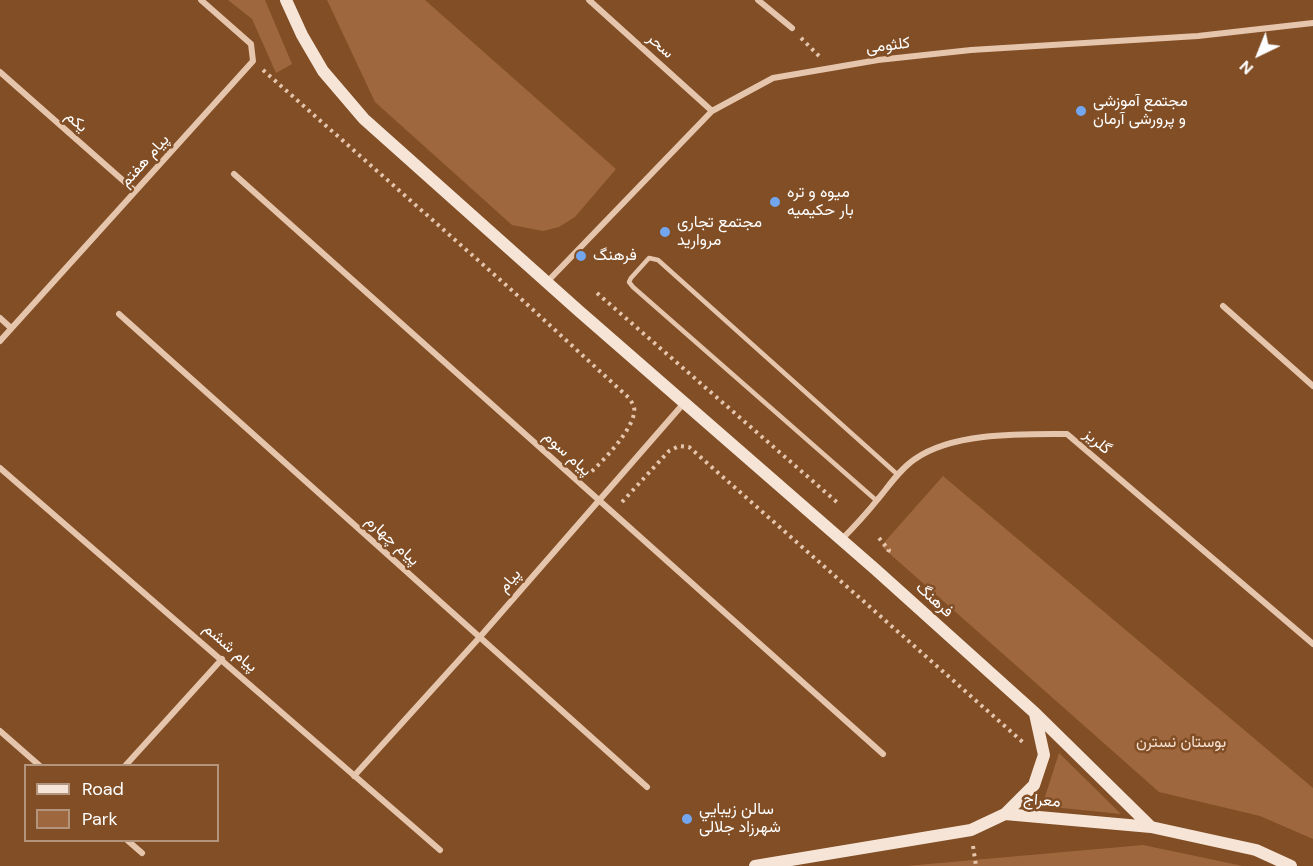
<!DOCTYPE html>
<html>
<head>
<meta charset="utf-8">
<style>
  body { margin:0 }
  #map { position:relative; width:1313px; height:866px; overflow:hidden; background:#814e26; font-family:"DM Sans",sans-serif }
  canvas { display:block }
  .legend { position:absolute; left:24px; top:764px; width:195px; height:78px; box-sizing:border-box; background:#814e26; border:2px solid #b3957d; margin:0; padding:8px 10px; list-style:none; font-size:18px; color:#fff }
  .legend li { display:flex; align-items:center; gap:12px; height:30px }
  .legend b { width:30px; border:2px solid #b3957d }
  .north { position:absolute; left:1229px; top:24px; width:60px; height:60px; -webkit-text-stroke:4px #814e26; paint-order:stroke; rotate:223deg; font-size:16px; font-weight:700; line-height:24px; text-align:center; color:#fff }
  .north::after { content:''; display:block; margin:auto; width:21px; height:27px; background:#fff; clip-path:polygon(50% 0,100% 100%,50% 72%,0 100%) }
</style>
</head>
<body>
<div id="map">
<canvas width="1313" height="866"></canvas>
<ul class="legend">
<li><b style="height:8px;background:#f6e5d7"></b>Road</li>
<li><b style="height:16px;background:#9f673d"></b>Park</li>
</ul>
<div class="north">N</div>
</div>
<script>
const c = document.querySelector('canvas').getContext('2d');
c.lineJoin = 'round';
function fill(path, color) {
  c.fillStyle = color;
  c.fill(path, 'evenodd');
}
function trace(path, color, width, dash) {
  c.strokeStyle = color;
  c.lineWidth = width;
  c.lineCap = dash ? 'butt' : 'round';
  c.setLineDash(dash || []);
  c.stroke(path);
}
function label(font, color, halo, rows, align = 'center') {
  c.font = font + ' "DM Sans",Vazirmatn,sans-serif';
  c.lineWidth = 5;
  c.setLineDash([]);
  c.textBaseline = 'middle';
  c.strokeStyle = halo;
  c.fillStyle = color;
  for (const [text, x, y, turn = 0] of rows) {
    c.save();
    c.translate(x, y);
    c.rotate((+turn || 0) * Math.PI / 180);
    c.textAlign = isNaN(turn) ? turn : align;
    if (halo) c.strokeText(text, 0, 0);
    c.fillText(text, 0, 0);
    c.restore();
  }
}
const green = new Path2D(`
  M228 0H265L292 64 276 73 252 19Z
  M327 0H425L616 169 575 217 559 227 543 231 512 225 375 102Z
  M943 476 1313 788V839L1260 816 1159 792 881 546Z
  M1059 753 1121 814 1042 806Z
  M1143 845 1243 866H906Z`);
const path = new Path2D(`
  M801 38 819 56
  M263 70 506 285 629 398C631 401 633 404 634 407 638 425 603 461 590 473
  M597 293 839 504
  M622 502 669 451 679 446 689 447 1025 744
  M879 538 889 550 887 554
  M973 846 976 866`);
const service = new Path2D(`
  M877 501 633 287 629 282 631 278 649 258 658 260 898 475`);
const minor = new Path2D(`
  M589 0 712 111
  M758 0 792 28
  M0 72 135 191
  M234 174 883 754
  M547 282 712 111 773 78 878 60 971 50 1198 36 1313 23
  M1223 306 1313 386
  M119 314 647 787
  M0 318 11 328
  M0 341 253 61 251 44 201 0
  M0 468 440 850
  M841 540C854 527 866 514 878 499 889 486 900 469 915 459 953 432 1022 434 1067 434L1313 644
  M0 731 40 766
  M125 766 222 659
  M354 776 479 638 684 403
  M127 840 142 853`);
const secondary = new Path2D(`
  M286 0 302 35 323 71 364 119 579 311 875 569 1035 713 1151 827
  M1005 814 1034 785 1044 755 1035 714
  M755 866 971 830 1005 814 1151 827 1256 850 1291 866`);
const markers = [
  [1081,111,6,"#72a6ef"],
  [775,202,6,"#72a6ef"],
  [665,232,6,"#72a6ef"],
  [581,256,6,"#72a6ef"],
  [687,819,6,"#72a6ef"]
];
const streetNames = [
  ["سحر",660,46,42],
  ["کلثومی",888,46,-7],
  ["یکم",76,122,42],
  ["پیام هفتم",145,161,-48],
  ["گلریز",1097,442,40],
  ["پیام سوم",567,454,42],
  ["پیام چهارم",392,541,42],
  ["پیام",510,581,-49],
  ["فرهنگ",934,600,42],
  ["پیام ششم",230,648,41],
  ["معراج",1042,801,5]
];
const poiNames = [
  ["مجتمع آموزشی",1093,102],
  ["و پرورشی آرمان",1093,120],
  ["میوه و تره",787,193],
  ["بار حکیمیه",787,211],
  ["مجتمع تجاری",677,223],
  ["مروارید",677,241],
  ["فرهنگ",593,256],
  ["سالن زيبايي",699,810],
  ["شهرزاد جلالى",699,828]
];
const parkNames = [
  ["بوستان نسترن",1181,743]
];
fill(green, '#9f673d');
trace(path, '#e6c5ad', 4, [3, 4.5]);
trace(service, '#e6c5ad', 4.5);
trace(minor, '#e6c5ad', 6);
trace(secondary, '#f6e5d7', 12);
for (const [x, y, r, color] of markers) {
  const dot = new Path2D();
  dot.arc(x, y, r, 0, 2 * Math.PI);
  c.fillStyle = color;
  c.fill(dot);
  trace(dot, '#814e26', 2);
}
label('16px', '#fff', '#814e26', streetNames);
label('16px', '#fff', '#814e26', poiNames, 'left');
label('16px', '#f5e0d1', '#814e26', parkNames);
</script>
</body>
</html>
